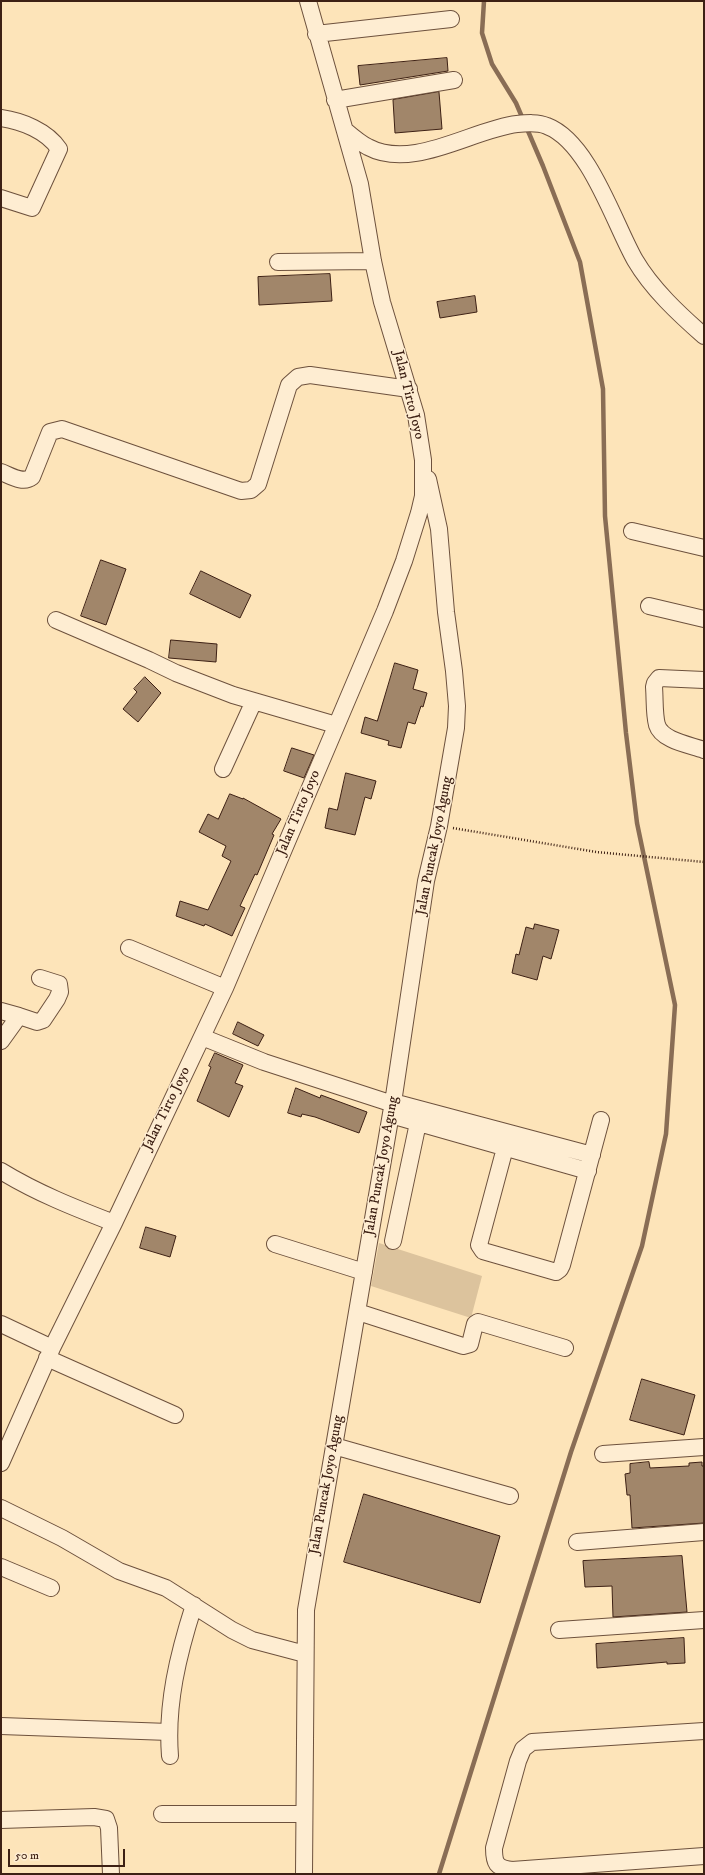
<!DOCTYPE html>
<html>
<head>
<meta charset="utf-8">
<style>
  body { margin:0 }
  #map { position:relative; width:705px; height:1875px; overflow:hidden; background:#fde4b9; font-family:"IM FELL DW Pica",serif }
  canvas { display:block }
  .frame { position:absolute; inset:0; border:2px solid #3d2014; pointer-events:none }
  .scale { position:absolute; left:8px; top:1849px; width:117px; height:18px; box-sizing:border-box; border:2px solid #3d2014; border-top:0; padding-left:5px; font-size:12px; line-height:14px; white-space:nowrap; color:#3d2014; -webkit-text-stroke:3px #feedd2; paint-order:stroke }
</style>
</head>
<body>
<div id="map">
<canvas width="705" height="1875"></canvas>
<div class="frame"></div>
<div class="scale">50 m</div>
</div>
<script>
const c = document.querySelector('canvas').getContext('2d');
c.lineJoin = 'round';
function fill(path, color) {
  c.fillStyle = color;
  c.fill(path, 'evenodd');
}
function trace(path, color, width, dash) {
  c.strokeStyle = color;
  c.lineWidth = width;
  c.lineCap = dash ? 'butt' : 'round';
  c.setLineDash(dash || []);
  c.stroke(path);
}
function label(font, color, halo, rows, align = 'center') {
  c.font = font + ' "IM FELL DW Pica",serif';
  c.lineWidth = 3;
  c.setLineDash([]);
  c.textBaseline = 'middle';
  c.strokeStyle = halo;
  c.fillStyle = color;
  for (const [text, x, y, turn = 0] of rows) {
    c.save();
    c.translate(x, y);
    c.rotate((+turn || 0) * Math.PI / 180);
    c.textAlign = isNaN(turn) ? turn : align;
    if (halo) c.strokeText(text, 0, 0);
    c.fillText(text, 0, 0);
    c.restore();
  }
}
const green = new Path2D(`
  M379 1243 482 1276 471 1318 371 1286Z`);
const stream = new Path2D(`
  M439 1874 571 1452 642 1246 666 1134 675 1005 637 823 626 733 605 516 603 389 580 262 543 166 516 103 492 64 482 33 484 1`);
const building = new Path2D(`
  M447 58 448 71 360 85 358 66Z
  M439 92 442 129 395 133 393 100Z
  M330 274 332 301 259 305 258 277Z
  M475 296 477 312 440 318 437 302Z
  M101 560 126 569 106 625 81 616Z
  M201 571 251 595 240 618 190 594Z
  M171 640 217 644 216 662 169 658Z
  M395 663 418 670 413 689 427 693 423 707 421 706 415 724 408 722 401 748 388 745 389 741 361 733 365 717 377 721Z
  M145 677 161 693 138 722 123 709 137 692 134 689Z
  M292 748 314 755 304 778 284 771Z
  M346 773 376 781 371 799 365 797 355 835 325 828 329 808 337 810Z
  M230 794 243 799V798L281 819 272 834 274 835 257 875 255 874 240 906 245 908 232 936 205 924 204 926 176 916 180 901 208 910 231 861 222 856 226 846 199 832 208 814 218 819Z
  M535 924 559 930 551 959 543 956 537 980 512 973 516 954 519 955 526 927 533 929Z
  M238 1022 264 1035 258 1046 233 1034Z
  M215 1053 243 1065 235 1083 243 1086 229 1117 197 1101 211 1067 209 1066Z
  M296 1088 320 1098 321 1095 367 1112 359 1133 315 1117 302 1114 301 1117 288 1113Z
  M146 1227 176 1236 170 1257 140 1248Z
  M642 1379 695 1395 684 1435 630 1420Z
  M649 1462 650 1468 689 1466V1463L702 1462V1466H704V1523L632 1528 630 1495H627L625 1474 630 1473V1464Z
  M364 1494 500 1536 480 1603 344 1562Z
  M682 1556 687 1612 613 1617 612 1586 585 1587 583 1561Z
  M684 1638 685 1663 667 1664V1662L597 1668 596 1644Z`);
const path = new Path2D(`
  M453 828 596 852 704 862`);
const minor = new Path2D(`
  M316 34 451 19
  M335 100 454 80
  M1 118C22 121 47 131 59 149L32 208 1 198
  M346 131C353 137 360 143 368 147 413 171 473 129 517 124 527 123 538 122 547 126 589 142 614 223 635 260 652 289 679 314 704 336
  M278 262 373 261
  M1 472C11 476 23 484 32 477L50 432 62 429 241 491 251 490 258 484 289 385 298 377 310 375 409 389
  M632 531 704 548
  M649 606 704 619
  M56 620 149 660 176 673 233 695 336 725
  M704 680 659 678 655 683 654 687C655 699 654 714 657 725 662 741 691 745 704 750
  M223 769 254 701
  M129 948 225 988
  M1 1011 19 1016 1 1041
  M19 1016 37 1022 43 1020 57 999 60 992 59 984 40 978
  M202 1037 264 1062 393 1104
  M393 1102 592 1155
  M391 1115 588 1171
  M509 1133 479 1245 483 1251 556 1272 560 1269 562 1265 601 1120
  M1 1171C37 1193 75 1208 114 1223
  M393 1241 418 1123
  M275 1244 364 1272
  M358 1312 463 1346 470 1344 475 1324 478 1322 565 1348
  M1 1324 52 1348
  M47 1358 175 1415
  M334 1446 510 1496
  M603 1454 704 1447
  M1 1463 52 1348 114 1223 225 988 385 611 404 561 419 513 423 496V460L416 415 382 302 373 261 360 184 308 1
  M1 1508 62 1538 119 1571 166 1588 232 1630 252 1640 305 1654
  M577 1542 704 1532
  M1 1567 51 1588
  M559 1630 704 1620
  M1 1726 169 1732
  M704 1731 532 1742 523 1749 518 1761 494 1848C494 1863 496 1868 512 1870L704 1856
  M170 1756C166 1704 178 1655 194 1605
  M162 1814H304
  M1 1820 94 1817 106 1819 109 1828 111 1874
  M304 1874 306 1610 394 1096 426 881 439 826 456 728 457 706 454 671 446 612 439 529 428 479`);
const streetNames = [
  ["Jalan Tirto Joyo",408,395,76],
  ["Jalan Tirto Joyo",299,813,-67],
  ["Jalan Puncak Joyo Agung",435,846,-79],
  ["Jalan Tirto Joyo",167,1109,-64],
  ["Jalan Puncak Joyo Agung",382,1166,-80],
  ["Jalan Puncak Joyo Agung",327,1485,-80]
];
fill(green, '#dcc39d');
trace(stream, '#896d55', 4.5);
fill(building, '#a1866a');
trace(building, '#3d2014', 1);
trace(minor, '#6d513d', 18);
trace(path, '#3d2014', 2.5, [1, 2]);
trace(minor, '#feedd2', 16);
label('14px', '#3d2014', '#feedd2', streetNames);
</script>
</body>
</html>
